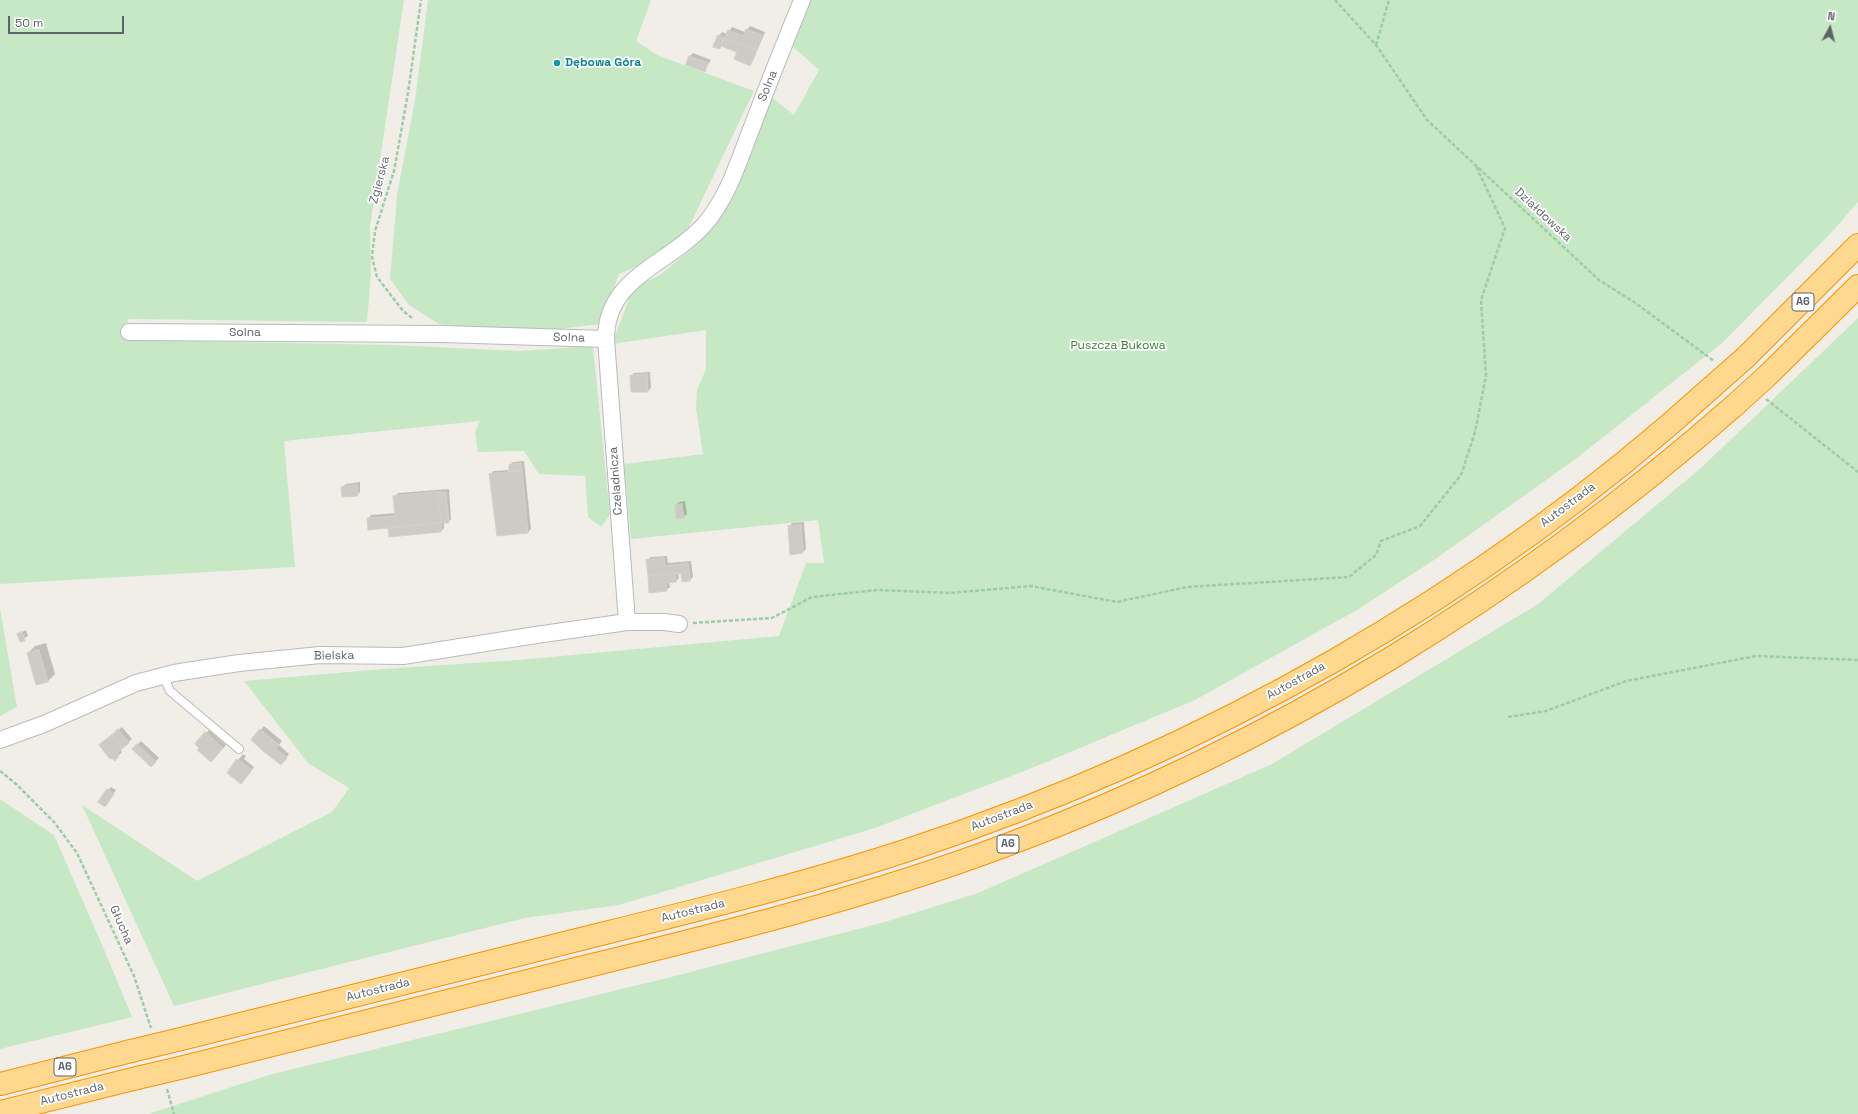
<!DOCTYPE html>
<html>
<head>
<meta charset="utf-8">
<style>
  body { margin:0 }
  #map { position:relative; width:1858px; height:1114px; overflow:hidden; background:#f1eee7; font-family:"Space Grotesk",sans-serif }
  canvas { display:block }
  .north { position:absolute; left:1810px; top:8px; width:40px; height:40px; -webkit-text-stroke:3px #fff; paint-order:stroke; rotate:7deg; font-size:11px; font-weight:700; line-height:16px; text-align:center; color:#5e6368 }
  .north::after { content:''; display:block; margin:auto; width:14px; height:18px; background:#5e6368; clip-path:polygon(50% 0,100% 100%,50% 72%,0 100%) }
  .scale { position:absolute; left:8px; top:16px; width:116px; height:18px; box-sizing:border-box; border:2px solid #5e6368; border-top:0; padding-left:5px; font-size:12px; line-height:14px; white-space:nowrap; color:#5e6368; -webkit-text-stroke:3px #fff; paint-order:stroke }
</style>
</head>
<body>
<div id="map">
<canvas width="1858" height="1114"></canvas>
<div class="north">N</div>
<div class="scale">50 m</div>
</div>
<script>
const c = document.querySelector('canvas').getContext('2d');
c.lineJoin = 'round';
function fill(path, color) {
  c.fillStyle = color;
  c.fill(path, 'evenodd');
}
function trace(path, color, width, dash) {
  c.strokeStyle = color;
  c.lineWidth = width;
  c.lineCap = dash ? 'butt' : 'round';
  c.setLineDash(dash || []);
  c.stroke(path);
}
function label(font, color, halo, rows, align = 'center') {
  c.font = font + ' "Space Grotesk",sans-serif';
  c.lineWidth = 3.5;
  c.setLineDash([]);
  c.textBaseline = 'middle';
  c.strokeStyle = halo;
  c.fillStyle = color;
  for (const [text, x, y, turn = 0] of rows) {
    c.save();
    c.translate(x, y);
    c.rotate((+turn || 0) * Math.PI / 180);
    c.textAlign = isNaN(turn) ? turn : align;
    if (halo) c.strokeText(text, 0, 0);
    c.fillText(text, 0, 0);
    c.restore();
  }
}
const green = new Path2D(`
  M0 0H404L370 226 371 275 367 322 128 319 125 340 392 345 519 351 593 346 610 515 601 527 588 517 585 476 539 474 524 451 478 452 475 432 480 421 284 441 295 567 0 584Z
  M428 0H651L636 41 657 55 754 91 688 229 654 259 619 274 601 324 558 329 463 327 439 324 409 305 390 279 397 195 415 100Z
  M811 0H1858V202L1831 233 1722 343 1577 458 1434 560 1357 610 1195 700 1032 768 875 828 619 905 525 918 174 1006 82 805 197 881 332 812 349 788 308 763 244 681 383 669 518 660 779 636 806 563H824L818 520 631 539 624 464 703 454 696 409 697 390 706 369V330L612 344 633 288 660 275 700 242 770 96 794 115 819 70 793 47Z
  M1858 318V1114H148L269 1075 667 978 885 922 978 893 1272 764 1538 604 1702 467Z
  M0 608 17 707 0 716Z
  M0 799 54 835 109 961 132 1017 0 1049Z`);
const shadow = new Path2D(`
  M750 26 765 32 753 61 750 64 738 51 722 45 719 48V36L722 32 727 34 732 27 745 32Z
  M693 53 711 60 704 71 690 56Z
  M650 372 651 388 648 391H632L631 376 634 373Z
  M524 461 531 529 528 532 490 475 493 471 510 470V465L513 462Z
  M360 482V492L357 495 342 487 346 484Z
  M449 489 451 519 448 522H444V528L441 531 389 527 368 519 371 515 396 513 395 496 398 493Z
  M685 501 687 514 683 517 676 505 679 502Z
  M804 522 806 549 803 552 791 554 789 527 792 523Z
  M667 556 668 563 691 561 693 577 690 580 683 581 682 572 678 573 679 578 676 581 669 582 670 587 666 590 647 560 651 557Z
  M26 630 28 636 20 641 18 634Z
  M46 643 55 674 48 681 37 684 28 653 35 646Z
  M264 726 282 741 279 745 289 754 284 760 252 740Z
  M122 727 132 739 120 750 122 752 115 759 103 742Z
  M209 730 226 745 215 757 196 744Z
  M141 741 159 758 151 766 133 749Z
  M243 754 246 756 244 759 254 767 244 780 228 773Z
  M111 787 116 790 108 802V790Z`);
const building = new Path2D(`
  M746 29 762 35 757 50 724 38 728 30 743 36Z
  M718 35 724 38 720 49 713 47Z
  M724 38 757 50 750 66 734 59 737 52 721 46Z
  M689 56 708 63 705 72 686 65Z
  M647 374 648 392H631L630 376Z
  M521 463 522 471 509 472V465Z
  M522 471 528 533 497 536 489 474Z
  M357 485 358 496 342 497 341 487Z
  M438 492H446L449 523H441Z
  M438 492 441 523 368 530 367 518 395 516 393 496Z
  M682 504 684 518 676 519 675 505Z
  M441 523V532L389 537 388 528Z
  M801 525 803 553 790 555 788 526Z
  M664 558 665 566 688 563 689 572 648 576 646 560Z
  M689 572 675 574 676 582 666 583 667 591 649 593 648 576Z
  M689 573 690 581 682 582 681 574Z
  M22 632 25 641 20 642 17 634Z
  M39 650 48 682 36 685 27 653Z
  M118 729 129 743 123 748 112 735Z
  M260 729 273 740 263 751 251 740Z
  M205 732 223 748 211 762 197 750 199 748 195 744Z
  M112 735 123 748 117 753 119 756 115 761 112 758 110 759 99 745Z
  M273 740 279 745 276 749 287 758 281 765 263 751Z
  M137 744 156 762 151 767 132 749Z
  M237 759 252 770 241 784 227 773Z
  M107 789 114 794 105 807 98 802Z`);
const path = new Path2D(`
  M1335 0 1376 45 1427 120 1599 280 1634 302 1714 361
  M1376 45 1389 0
  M412 318 403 311 377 277 372 257 375 231 394 171 408 93 421 0
  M1766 399 1858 472
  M693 623 772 618 812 597 877 590 950 593 1031 586 1117 602 1187 587 1349 577 1376 555 1381 541 1420 526 1461 475 1475 432 1486 376 1481 300 1505 228 1475 164
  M1508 717 1546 711 1626 681 1756 656 1858 660
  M0 771 16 784 54 822 77 853 134 976 151 1028
  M167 1089 174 1114`);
const lane = new Path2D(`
  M163 675 170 691 239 749`);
const street = new Path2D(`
  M129 332 442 334 606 339
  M627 622 606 339C606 277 668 265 704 225 728 198 739 160 752 127 768 84 785 42 802 0
  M0 740 44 724 136 683 174 673 239 663 320 655 403 656 536 635 627 622H664L679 624`);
const highway = new Path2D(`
  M1746 357 1858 245
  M1769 374 1858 286
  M177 1040C311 1006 446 973 581 939 690 912 801 885 908 850 1203 753 1482 596 1712 387
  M184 1067C320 1033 456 999 592 965 731 931 870 896 1004 846 1273 746 1520 594 1735 405
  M0 1084 131 1051
  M0 1112 137 1078`);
const highwayBridge = new Path2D(`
  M1712 387 1746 357
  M1735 405 1769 374
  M131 1051 177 1040
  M137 1078 184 1067`);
const markers = [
  [557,63,4,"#0f9aa8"]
];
const shields = [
  [1803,302,22],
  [1008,844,22],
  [65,1067,22]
];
const shieldNames = [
  ["A6",1803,302],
  ["A6",1008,844],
  ["A6",65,1067]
];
const cultureNames = [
  ["Dębowa Góra",565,63]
];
const streetNames = [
  ["Solna",768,86,-68],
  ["Zgierska",380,180,-75],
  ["Działdowska",1543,215,43],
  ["Solna",245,333],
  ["Solna",569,338,1],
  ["Czeladnicza",616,481,-94],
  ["Autostrada",1568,505,-37],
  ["Bielska",334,656,-1],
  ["Autostrada",1296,681,-29],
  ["Autostrada",1002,816,-21],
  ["Autostrada",693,911,-14],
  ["Głucha",121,925,66],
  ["Autostrada",378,990,-14],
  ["Autostrada",72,1094,-14]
];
const parkNames = [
  ["Puszcza Bukowa",1118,346]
];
fill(green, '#c7e8c4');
fill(shadow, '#0003');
fill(building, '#cecbc6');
trace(building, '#d6cfc5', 1);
trace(lane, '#b7babe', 10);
trace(street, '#b7babe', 18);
trace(highway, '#f89300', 24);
trace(path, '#9dcda6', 2.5, [4, 2]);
trace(lane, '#fff', 8);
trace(street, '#fff', 16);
trace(highway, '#ffd890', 22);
trace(highwayBridge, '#f89300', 24, []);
trace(highwayBridge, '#ffd890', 22);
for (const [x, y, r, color] of markers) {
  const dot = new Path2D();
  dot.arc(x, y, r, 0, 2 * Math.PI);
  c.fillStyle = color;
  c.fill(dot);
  trace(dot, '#fff', 1.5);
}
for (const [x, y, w] of shields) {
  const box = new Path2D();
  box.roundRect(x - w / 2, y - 9, w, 18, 3);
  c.fillStyle = '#fff';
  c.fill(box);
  trace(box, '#5e6368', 1);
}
label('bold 11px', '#5e6368', null, shieldNames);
label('bold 12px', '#0d838f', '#fff', cultureNames, 'left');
label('12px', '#5e6368', '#fff', streetNames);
label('12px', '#368232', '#fff', parkNames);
</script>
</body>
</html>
